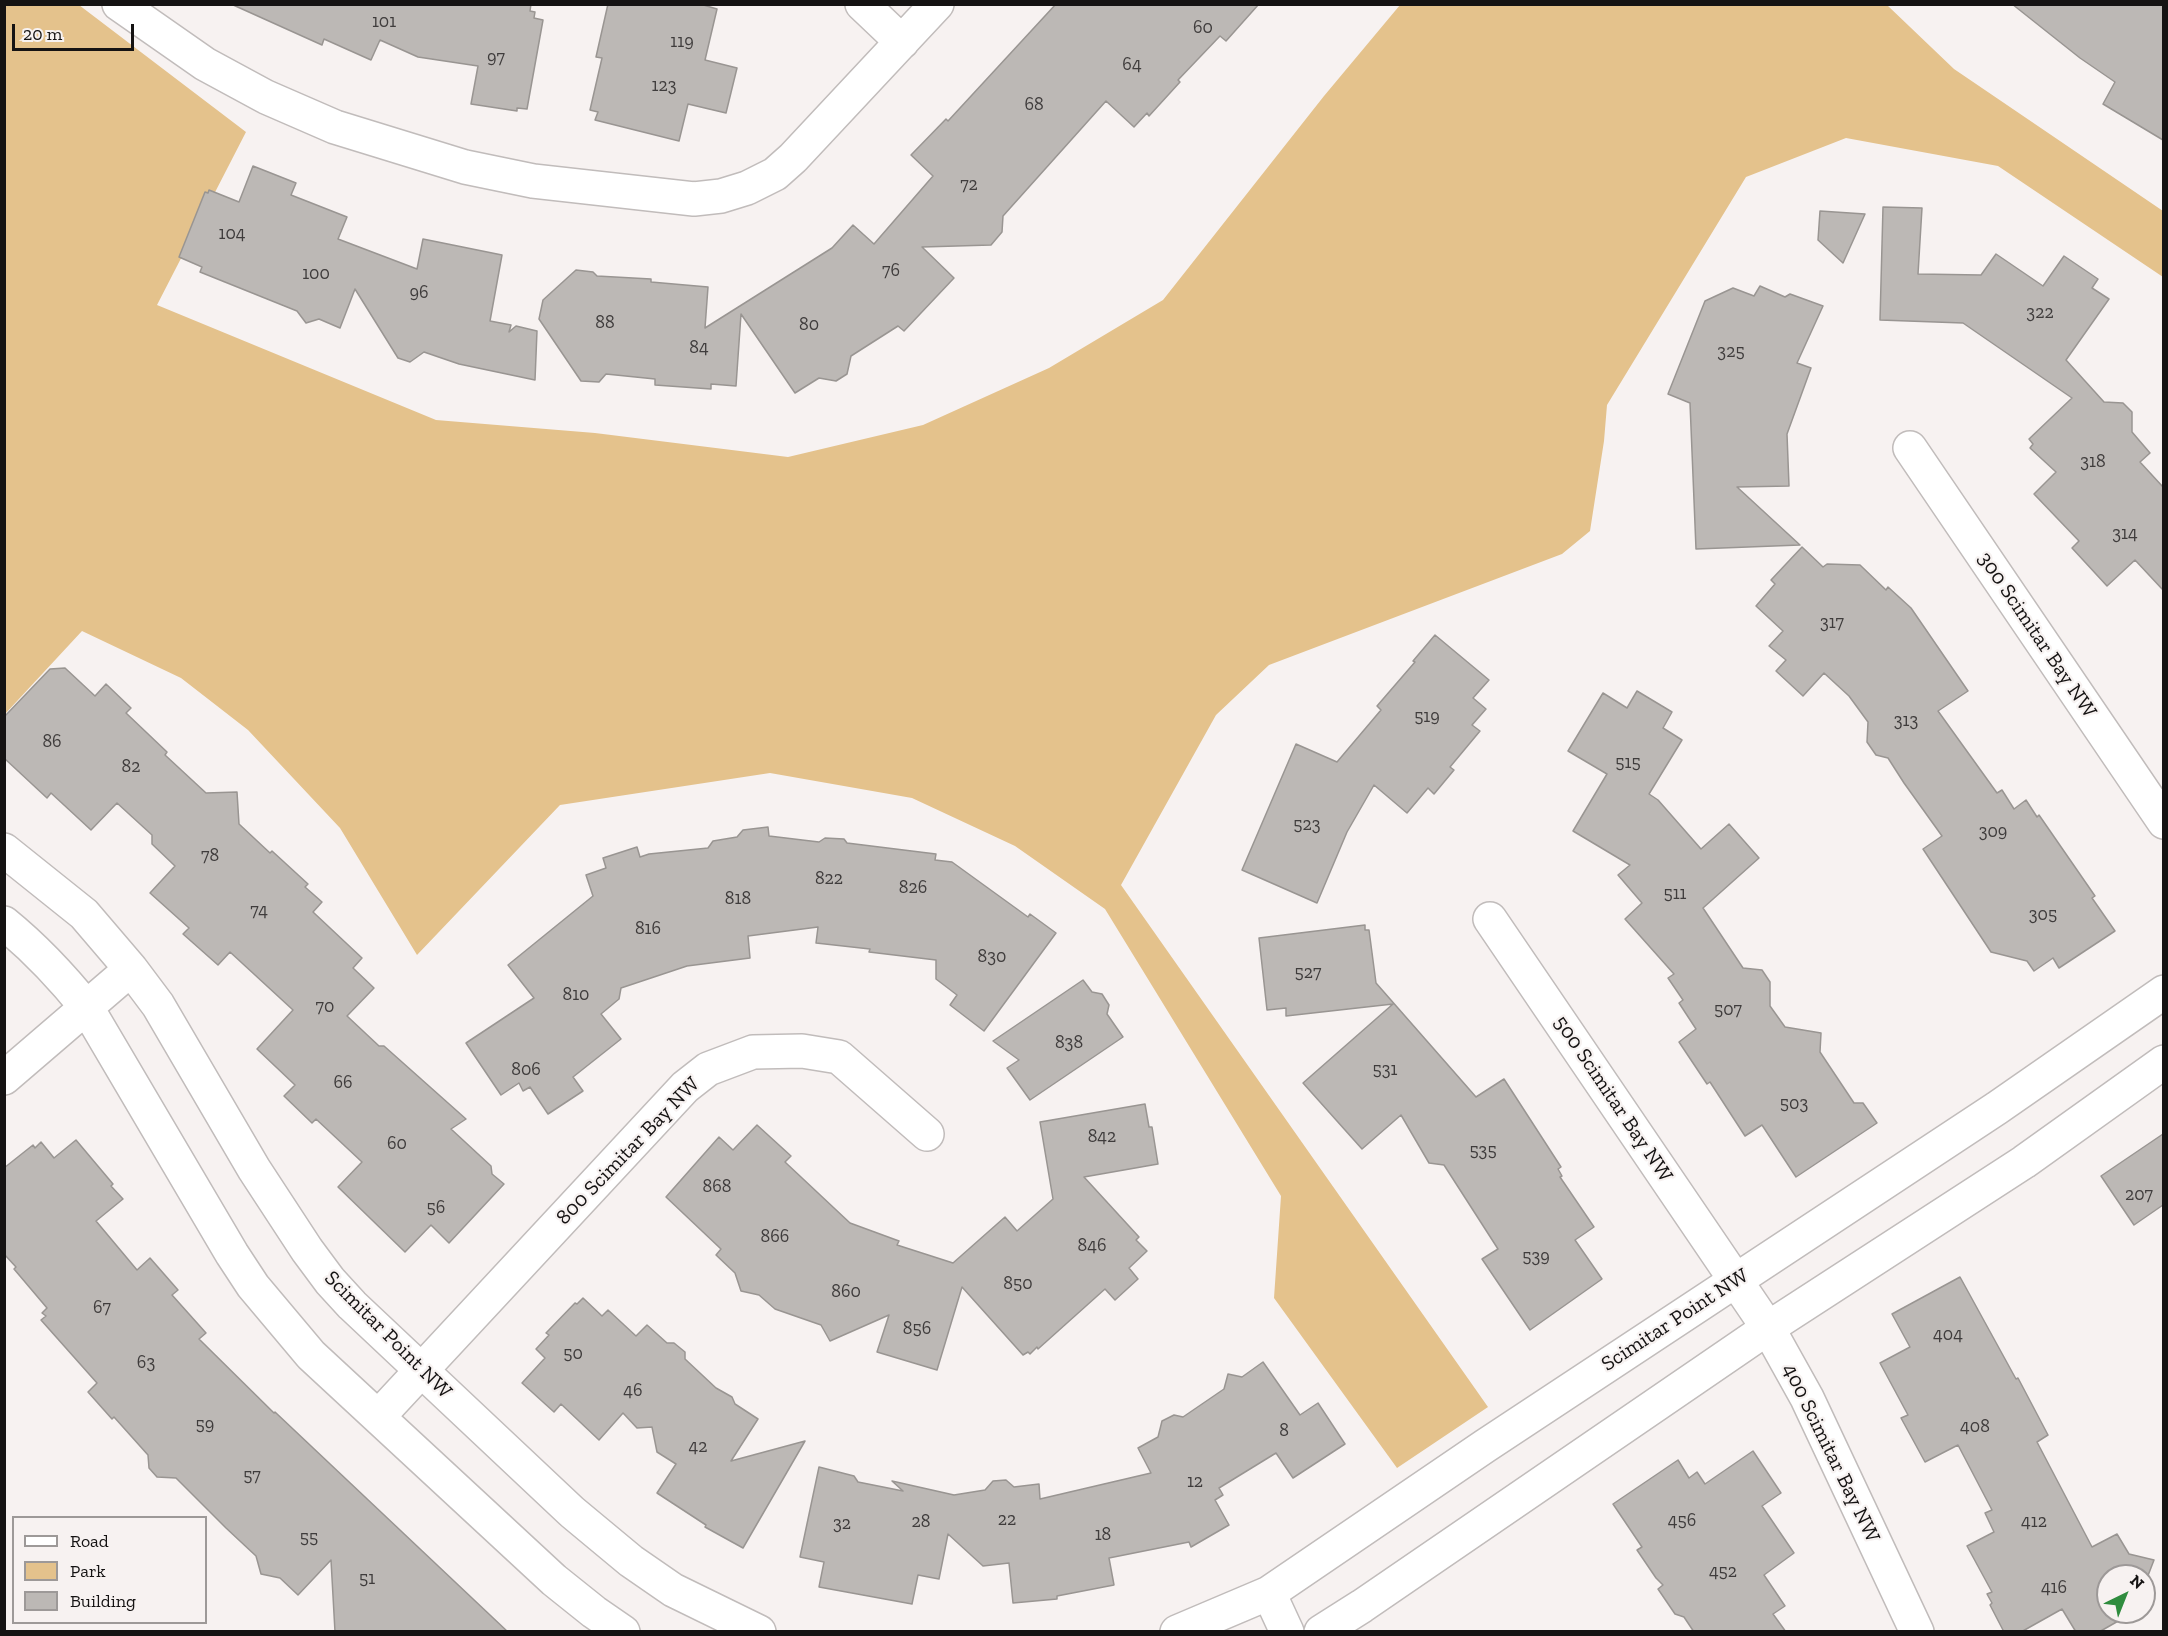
<!DOCTYPE html>
<html>
<head>
<meta charset="utf-8">
<style>
  body { margin:0 }
  #map { position:relative; width:2168px; height:1636px; overflow:hidden; background:#f7f2f1; font-family:"Zilla Slab",serif }
  canvas { display:block }
  .frame { position:absolute; inset:0; border:6px solid #151313; pointer-events:none }
  .legend { position:absolute; left:12px; top:1516px; width:195px; height:108px; box-sizing:border-box; background:#f7f2f1; border:2px solid #9d9998; margin:0; padding:8px 10px; list-style:none; font-size:18px; color:#151313 }
  .legend li { display:flex; align-items:center; gap:12px; height:30px }
  .legend b { width:30px; border:2px solid #9d9998 }
  .north { position:absolute; left:2096px; top:1564px; width:60px; height:60px; box-sizing:border-box; background:#f7f2f1; border:2px solid #9d9998; border-radius:50%; rotate:43deg; font-size:16px; font-weight:700; line-height:24px; text-align:center; color:#151313 }
  .north::after { content:''; display:block; margin:auto; width:21px; height:27px; background:#2f8c3e; clip-path:polygon(50% 0,100% 100%,50% 72%,0 100%) }
  .scale { position:absolute; left:12px; top:24px; width:122px; height:27px; box-sizing:border-box; border:3px solid #151313; border-top:0; padding-left:8px; font-size:18px; line-height:21px; white-space:nowrap; color:#151313; -webkit-text-stroke:4px #f7f2f1; paint-order:stroke }
</style>
</head>
<body>
<div id="map">
<canvas width="2168" height="1636"></canvas>
<div class="frame"></div>
<ul class="legend">
<li><b style="height:8px;background:#fff"></b>Road</li>
<li><b style="height:16px;background:#e4c28c"></b>Park</li>
<li><b style="height:16px;background:#bcb8b5"></b>Building</li>
</ul>
<div class="north">N</div>
<div class="scale">20 m</div>
</div>
<script>
const c = document.querySelector('canvas').getContext('2d');
c.lineJoin = 'round';
function fill(path, color) {
  c.fillStyle = color;
  c.fill(path, 'evenodd');
}
function trace(path, color, width, dash) {
  c.strokeStyle = color;
  c.lineWidth = width;
  c.lineCap = dash ? 'butt' : 'round';
  c.setLineDash(dash || []);
  c.stroke(path);
}
function label(font, color, halo, rows, align = 'center') {
  c.font = font + ' "Zilla Slab",serif';
  c.lineWidth = 4.5;
  c.setLineDash([]);
  c.textBaseline = 'middle';
  c.strokeStyle = halo;
  c.fillStyle = color;
  for (const [text, x, y, turn = 0] of rows) {
    c.save();
    c.translate(x, y);
    c.rotate((+turn || 0) * Math.PI / 180);
    c.textAlign = isNaN(turn) ? turn : align;
    if (halo) c.strokeText(text, 0, 0);
    c.fillText(text, 0, 0);
    c.restore();
  }
}
const green = new Path2D(`
  M5 5H79L246 132 157 305 436 420 595 433 788 457 923 425 1049 368 1163 300 1324 96 1400 5H1887L1954 69 2163 211V277L1998 166 1846 138 1746 177 1607 405 1604 441 1590 531 1562 554 1269 665 1216 715 1121 885 1488 1407 1397 1468 1274 1298 1281 1196 1105 909 1015 846 912 798 770 773 560 805 417 955 340 828 248 730 181 678 82 631 5 714Z`);
const building = new Path2D(`
  M231 4H531L530 11 535 12 534 18 543 20 527 109 517 108V111L471 104 478 66 418 57 380 40 371 60 324 39 322 45Z
  M608 4H700L717 9 705 60 737 68 726 113 688 104 679 141 595 120 598 112 590 110 602 58 596 57Z
  M1056 4H1259L1226 41 1220 36 1178 80 1180 82 1149 116 1147 113 1134 127 1106 101 1003 216 1002 232 991 245 922 247 954 278 904 331 898 326 851 356 847 374 836 381 819 378 795 393 741 314 736 386 711 384V389L655 385V379L606 374 599 382 581 381 539 319 543 300 576 270 593 272 597 276 651 279V282L708 287 705 328 832 248 853 225 874 244 933 176 911 155 946 119 948 121Z
  M2012 4H2163V140L2103 104 2115 82 2080 58Z
  M253 166 296 183 291 195 347 217 338 239 417 269 423 239 502 255 490 321 511 325 509 332 516 326 537 331 535 380 459 364 424 352 410 362 398 358 355 289 340 328 319 319 306 323 297 311 200 272 202 267 179 257 205 192 208 193 209 190 239 202Z
  M1883 207 1922 208 1918 274 1981 275 1996 254 2043 286 2064 256 2098 279 2092 288 2109 299 2066 360 2104 402 2123 403 2132 412V432L2150 453 2140 462 2163 487V590L2135 560 2107 586 2072 548 2079 541 2034 494 2056 472 2030 448 2033 444 2029 439 2072 398 1963 323 1880 320Z
  M1820 211 1865 214 1843 263 1818 240Z
  M1760 286 1785 297 1790 294 1823 306 1797 363 1811 368 1787 434 1789 486 1737 487 1800 545 1696 549 1690 403 1668 394 1705 301 1733 288 1754 296Z
  M1802 547 1823 567 1827 564 1860 565 1886 590 1888 587 1911 608 1968 691 1938 711 1997 793 2002 790 2014 809 2026 800 2037 817 2039 815 2095 896 2092 898 2115 931 2059 968 2053 958 2034 971 2027 961 1991 952 1923 849 1942 836 1904 783 1888 758 1876 755 1867 742 1868 722 1849 696 1824 673 1803 696 1776 671 1786 660 1769 646 1783 631 1756 606 1775 584 1771 580Z
  M1435 635 1489 680 1473 698 1486 709 1472 725 1480 731 1450 767 1454 770 1434 794 1428 788 1407 813 1374 785 1347 832 1317 903 1242 870 1296 744 1337 762 1381 710 1377 706 1415 662 1413 661Z
  M65 668 95 696 106 684 131 708 126 713 167 752 165 755 206 793 237 792 239 824 270 853 272 851 308 884 305 887 322 902 313 912 362 958 353 968 374 988 347 1016 379 1046H384L466 1119 451 1129 491 1166 492 1174 504 1184 449 1243 431 1225 405 1252 338 1187 362 1162 316 1119 312 1123 284 1096 295 1085 257 1049 293 1010 230 952 218 965 183 934 189 928 150 893 175 866 152 844V835L117 803 91 830 51 793 47 798 4 758V717L50 669Z
  M1637 691 1672 712 1663 728 1682 740 1649 794 1658 800 1701 849 1729 824 1759 858 1703 908 1743 968 1762 970 1770 982V1006L1785 1027 1821 1033 1820 1052 1854 1103H1863L1877 1123 1796 1177 1762 1125 1745 1136 1710 1082 1707 1084 1679 1042 1696 1029 1679 1003 1683 1000 1668 978 1674 974 1625 919 1642 903 1618 875 1630 865 1573 831 1607 774 1568 751 1603 693 1627 708Z
  M768 827 769 836 819 842 825 838 844 839 847 843 936 854 935 860 952 862 1028 917 1030 914 1056 933 984 1031 950 1005 957 995 936 979V960L869 952 870 949 816 943 818 927 748 936 750 958 687 966 621 988 619 999 601 1014 621 1039 573 1077 583 1091 548 1114 530 1087 523 1091 519 1083 501 1095 466 1043 534 998 508 965 593 896 586 875 606 868 603 858 637 847 640 857 649 854 708 848 713 841 737 837 743 830Z
  M1365 925V930H1369L1376 983 1476 1097 1504 1079 1561 1167 1558 1169 1562 1176 1560 1177 1594 1227 1575 1240 1602 1279 1530 1330 1482 1259 1498 1249 1444 1165 1429 1163 1401 1115 1362 1149 1303 1083 1393 1004 1286 1016V1008L1267 1010 1259 938Z
  M1083 980 1092 992 1102 994 1109 1005 1107 1014 1123 1037 1030 1100 1007 1068 1019 1060 993 1041Z
  M1145 1104 1149 1127H1152L1158 1164 1084 1177 1139 1237 1136 1240 1147 1251 1129 1268 1138 1279 1115 1300 1105 1289 1038 1349 1037 1347 1030 1354 1028 1352 1023 1355 962 1287 937 1370 877 1352 889 1315 830 1341 821 1325 775 1309 759 1295 741 1291 735 1273 716 1255 721 1249 666 1197 719 1137 733 1150 757 1125 791 1156 785 1162 850 1223 899 1241 897 1245 953 1263 1005 1217 1017 1231 1053 1199 1040 1122Z
  M2163 1134V1205L2134 1225 2101 1176Z
  M76 1140 113 1184 111 1186 123 1199 96 1221 137 1270 150 1258 178 1290 172 1295 206 1333 199 1339 274 1413 275 1412 508 1632H335L331 1560 298 1595 280 1578 261 1574 256 1556 226 1528 176 1478 157 1477 149 1468 148 1455 114 1417 112 1419 88 1392 97 1383 41 1320 46 1316 42 1313 47 1308 14 1269 16 1267 4 1254V1168L33 1145 35 1148 41 1142 54 1158Z
  M1960 1277 2016 1379 2018 1378 2048 1435 2037 1442 2092 1547 2117 1534 2129 1554 2154 1560 2144 1586V1576H2108V1612H2134L2099 1632H2076L2062 1609 2021 1632H2004L1990 1605 1992 1603 1987 1594 1992 1592 1967 1546 1994 1532 1985 1513 1992 1510 1958 1445 1925 1462 1901 1418 1908 1415 1880 1363 1910 1347 1892 1314Z
  M583 1298 602 1316 608 1310 636 1336 647 1325 667 1343H674L685 1352V1359L716 1388 732 1397 735 1404 758 1419 731 1461 805 1441 743 1548 705 1527 706 1525 657 1493 676 1464 657 1452 652 1427 637 1428 623 1413 599 1440 561 1404 554 1412 522 1383 545 1358 536 1349 549 1335 546 1333 575 1303 577 1304Z
  M1263 1362 1300 1415 1318 1403 1345 1444 1293 1478 1276 1453 1219 1488 1223 1495 1215 1500 1229 1525 1191 1547 1189 1542 1109 1558 1114 1585 1057 1596V1599L1013 1603 1009 1563 983 1566 948 1534 939 1579 918 1575 912 1604 819 1587 824 1562 800 1557 819 1467 854 1476 858 1482 903 1491 892 1481 954 1495 985 1490 993 1481 1006 1480 1014 1487 1039 1484 1040 1499 1151 1473 1138 1448 1158 1437 1162 1421 1174 1415 1183 1417 1224 1389 1228 1374 1242 1377Z
  M1753 1451 1781 1493 1762 1506 1794 1553 1764 1575 1785 1606 1773 1614 1786 1632H1694L1684 1617 1675 1614 1658 1589 1663 1585 1656 1578 1637 1550 1642 1547 1613 1504 1678 1460 1689 1478 1697 1472 1705 1484Z`);
const street = new Path2D(`
  M119 4 205 64 266 97 335 127 465 167 533 181 694 199 721 196 747 188 775 174 793 158 937 4
  M862 4 902 42
  M1910 448 2164 822
  M4 850 84 914 131 969 158 1005 254 1169 307 1250 330 1281 352 1305 572 1512 631 1561 673 1590 759 1632
  M1490 919 1768 1328 1807 1398 1917 1632
  M4 923C36 949 62 977 87 1008L232 1254 253 1286 311 1355 554 1580 594 1612 623 1632
  M4 1078 131 969
  M378 1417 685 1087 708 1069 753 1052 802 1051 839 1057 927 1134
  M1269 1593 1287 1632
  M1177 1632 1269 1593 1485 1446 1997 1108 2164 992
  M1321 1632 1362 1606 1768 1328 2024 1162 2164 1062`);
const numberNames = [
  ["101",384,22],
  ["60",1203,28],
  ["119",682,42],
  ["97",496,58],
  ["64",1132,65],
  ["123",664,86],
  ["68",1034,105],
  ["72",969,185],
  ["104",232,234],
  ["76",891,271],
  ["100",316,274],
  ["96",419,293],
  ["322",2040,313],
  ["88",605,323],
  ["80",809,325],
  ["84",699,348],
  ["325",1731,352],
  ["318",2093,462],
  ["314",2125,534],
  ["317",1832,623],
  ["519",1427,717],
  ["313",1906,721],
  ["86",52,742],
  ["515",1628,763],
  ["82",131,767],
  ["523",1307,825],
  ["309",1993,832],
  ["78",210,856],
  ["822",829,879],
  ["826",913,888],
  ["511",1675,894],
  ["818",738,899],
  ["74",259,911],
  ["305",2043,915],
  ["816",648,929],
  ["830",992,957],
  ["527",1308,973],
  ["810",576,995],
  ["70",325,1007],
  ["507",1728,1010],
  ["838",1069,1043],
  ["806",526,1070],
  ["531",1385,1070],
  ["66",343,1083],
  ["503",1794,1104],
  ["842",1102,1137],
  ["60",397,1144],
  ["535",1483,1151],
  ["868",717,1187],
  ["207",2139,1195],
  ["56",436,1208],
  ["866",775,1237],
  ["846",1092,1246],
  ["539",1536,1257],
  ["850",1018,1284],
  ["860",846,1292],
  ["67",102,1308],
  ["856",917,1329],
  ["404",1948,1335],
  ["50",573,1354],
  ["63",146,1363],
  ["46",633,1391],
  ["59",205,1425],
  ["408",1975,1427],
  ["8",1284,1431],
  ["42",698,1447],
  ["57",252,1476],
  ["12",1195,1482],
  ["22",1007,1520],
  ["456",1682,1521],
  ["28",921,1522],
  ["412",2034,1522],
  ["32",842,1524],
  ["18",1103,1535],
  ["55",309,1538],
  ["452",1723,1572],
  ["51",367,1579],
  ["416",2054,1588]
];
const streetNames = [
  ["300 Scimitar Bay NW",2037,635,56],
  ["500 Scimitar Bay NW",1613,1099,56],
  ["800 Scimitar Bay NW",628,1151,-46],
  ["Scimitar Point NW",1675,1320,-33],
  ["Scimitar Point NW",388,1335,45],
  ["400 Scimitar Bay NW",1831,1453,64]
];
fill(green, '#e4c28c');
fill(building, '#bcb8b5');
trace(building, '#999592', 1.5);
trace(street, '#c1bcbb', 36);
trace(street, '#fff', 33);
label('18px', '#3f3c3c', null, numberNames);
label('21px', '#151313', '#f7f2f1', streetNames);
</script>
</body>
</html>
